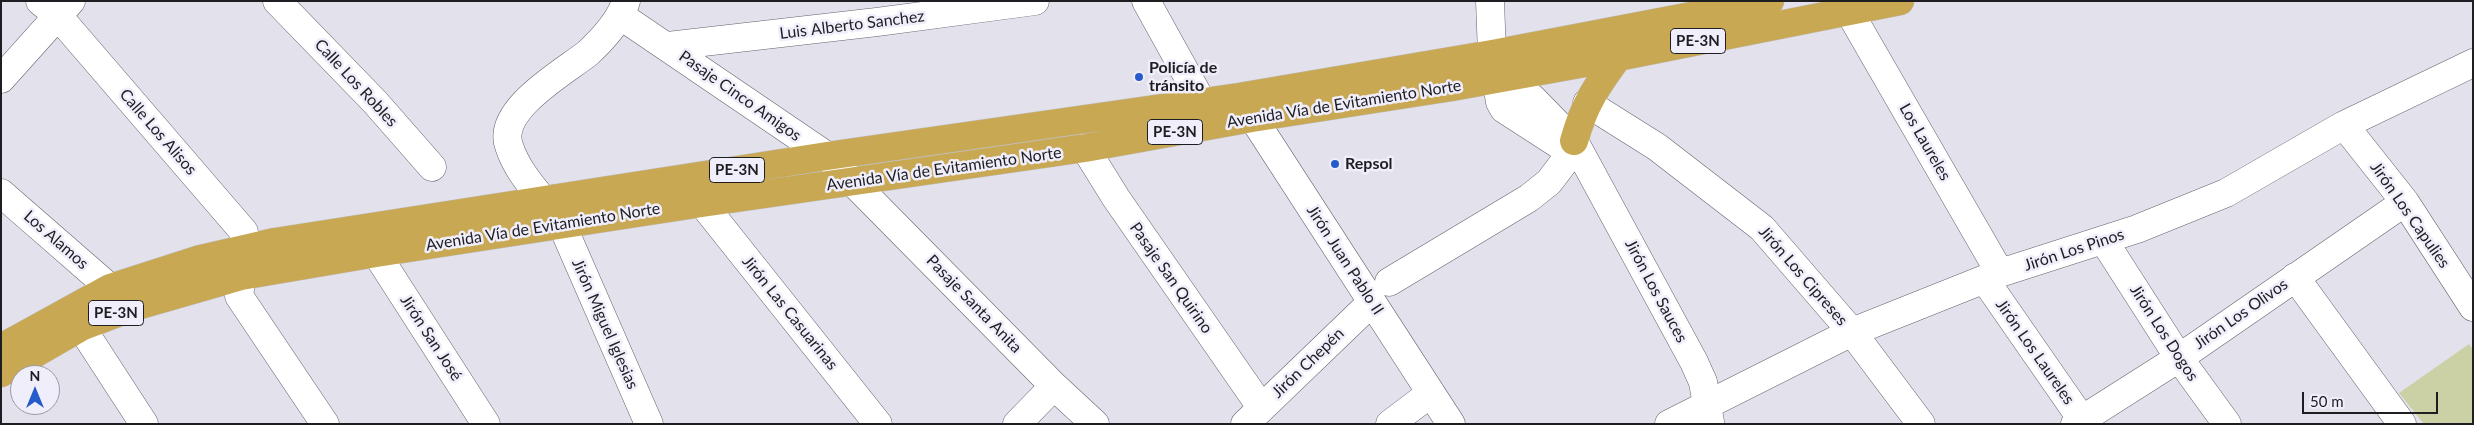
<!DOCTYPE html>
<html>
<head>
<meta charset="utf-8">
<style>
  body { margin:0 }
  #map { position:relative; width:2474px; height:425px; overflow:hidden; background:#e2e1ec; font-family:Lato,sans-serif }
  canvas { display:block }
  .frame { position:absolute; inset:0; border:2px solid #1e1d21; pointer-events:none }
  .north { position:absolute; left:10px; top:365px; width:50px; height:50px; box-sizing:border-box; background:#efeefa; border:1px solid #9b9aa3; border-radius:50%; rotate:0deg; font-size:14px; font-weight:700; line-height:20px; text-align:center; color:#1e1d21 }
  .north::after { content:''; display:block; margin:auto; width:18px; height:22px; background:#265cc9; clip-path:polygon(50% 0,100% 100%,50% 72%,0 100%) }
  .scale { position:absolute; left:2302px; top:392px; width:136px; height:22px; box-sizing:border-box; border:2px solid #1e1d21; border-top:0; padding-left:6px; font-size:15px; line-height:18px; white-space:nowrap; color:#1e1d21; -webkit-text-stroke:4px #efeefa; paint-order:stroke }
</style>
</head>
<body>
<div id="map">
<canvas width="2474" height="425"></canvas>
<div class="frame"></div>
<div class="north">N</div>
<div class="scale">50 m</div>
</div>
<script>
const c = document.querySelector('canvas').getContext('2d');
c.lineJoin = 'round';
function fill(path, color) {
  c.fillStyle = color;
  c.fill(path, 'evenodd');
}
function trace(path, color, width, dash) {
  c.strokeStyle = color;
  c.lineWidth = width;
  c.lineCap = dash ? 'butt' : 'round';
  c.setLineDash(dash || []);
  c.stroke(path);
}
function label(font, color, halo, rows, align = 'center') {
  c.font = font + ' Lato,sans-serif';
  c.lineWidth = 5;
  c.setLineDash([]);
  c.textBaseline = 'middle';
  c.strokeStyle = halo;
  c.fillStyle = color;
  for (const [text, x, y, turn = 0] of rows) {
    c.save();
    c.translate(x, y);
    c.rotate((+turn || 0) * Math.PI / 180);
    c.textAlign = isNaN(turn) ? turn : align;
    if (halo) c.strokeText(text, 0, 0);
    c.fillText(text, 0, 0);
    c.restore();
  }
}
const green = new Path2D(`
  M2469 344 2473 349V424H2424L2399 393Z`);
const minor = new Path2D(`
  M40 1 58 16 244 232 246 248 239 296 325 424
  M277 1 375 102 432 167
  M626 1C620 21 603 39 588 53 564 72 496 110 509 146 519 177 544 198 562 225L649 424
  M1146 1 1202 102
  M1490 1 1492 54 1500 102 1504 109 1569 151
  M1843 1 2000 273
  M621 16 827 156 1054 386 1095 424
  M668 46 877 22 1035 1
  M1495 78 1532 98 1574 141 1694 362 1703 382 1710 422
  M1 79 71 1
  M1240 98 1451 424
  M1587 103 1657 147 1762 228 1852 332 1921 424
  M2344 125 2405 202 2473 307
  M1085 148 1116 198 1261 407
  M1 193 110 288
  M702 203 878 424
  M2104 241 2179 358 2227 424
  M376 253 486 424
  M2295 277 2402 424
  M1985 280 2085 424
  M1389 282 1529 198 1549 182 1571 153
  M81 327 144 424
  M1017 424 1054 386
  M1245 424 1372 302
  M1390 424 1431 393
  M1669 424 1852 332 2000 273 2137 229 2226 193 2344 125 2473 63
  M2075 424 2179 358 2405 202`);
const highway = new Path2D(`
  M1574 141C1584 105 1596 87 1618 57
  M1 348 110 288 197 260 275 242 827 156 1239 97 1492 54 1770 1
  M1 373 81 327 133 307 241 276 376 253 702 203 1085 148 1252 118 1452 87 1618 57 1900 1`);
const markers = [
  [1139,77,5,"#265cc9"],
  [1335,164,5,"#265cc9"]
];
const shields = [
  [1698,41,55],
  [1175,132,55],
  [737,170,55],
  [116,313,55]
];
const shieldNames = [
  ["PE-3N",1698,41],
  ["PE-3N",1175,132],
  ["PE-3N",737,170],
  ["PE-3N",116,313]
];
const streetNames = [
  ["Luis Alberto Sanchez",852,25,-7],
  ["Calle Los Robles",356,83,47],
  ["Pasaje Cinco Amigos",740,96,35],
  ["Avenida Vía de Evitamiento Norte",1344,104,-9],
  ["Calle Los Alisos",158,132,49],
  ["Los Laureles",1925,142,60],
  ["Avenida Vía de Evitamiento Norte",944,169,-8],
  ["Jirón Los Capulies",2410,215,55],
  ["Avenida Vía de Evitamiento Norte",543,227,-9],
  ["Los Alamos",56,240,41],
  ["Jirón Los Pinos",2074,250,-18],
  ["Jirón Juan Pablo II",1345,260,57],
  ["Jirón Los Cipreses",1803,276,49],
  ["Pasaje San Quirino",1171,278,55],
  ["Jirón Los Sauces",1656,291,62],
  ["Pasaje Santa Anita",974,304,46],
  ["Jirón Las Casuarinas",790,313,51],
  ["Jirón Los Olivos",2241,314,-35],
  ["Jirón Miguel Iglesias",605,324,66],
  ["Jirón Los Dogos",2164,333,57],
  ["Jirón San José",431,338,57],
  ["Jirón Los Laureles",2035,352,55],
  ["Jirón Chepén",1308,363,-44]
];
const poiNames = [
  ["Policía de",1149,68],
  ["tránsito",1149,86],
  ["Repsol",1345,164]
];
fill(green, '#cbd1a4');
trace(minor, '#64636d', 29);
trace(highway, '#c0c0c1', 29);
trace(minor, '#fff', 28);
trace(highway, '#c9a854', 28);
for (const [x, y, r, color] of markers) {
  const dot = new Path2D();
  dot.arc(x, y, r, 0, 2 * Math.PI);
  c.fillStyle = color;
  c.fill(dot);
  trace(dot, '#efeefa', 2);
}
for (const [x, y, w] of shields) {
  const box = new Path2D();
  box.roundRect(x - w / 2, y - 12.5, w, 25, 4);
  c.fillStyle = '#efeefa';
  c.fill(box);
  trace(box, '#1e1d21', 1);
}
label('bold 15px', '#1e1d21', null, shieldNames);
label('16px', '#1e1d21', '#efeefa', streetNames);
label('bold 16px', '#1e1d21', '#efeefa', poiNames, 'left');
</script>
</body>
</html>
